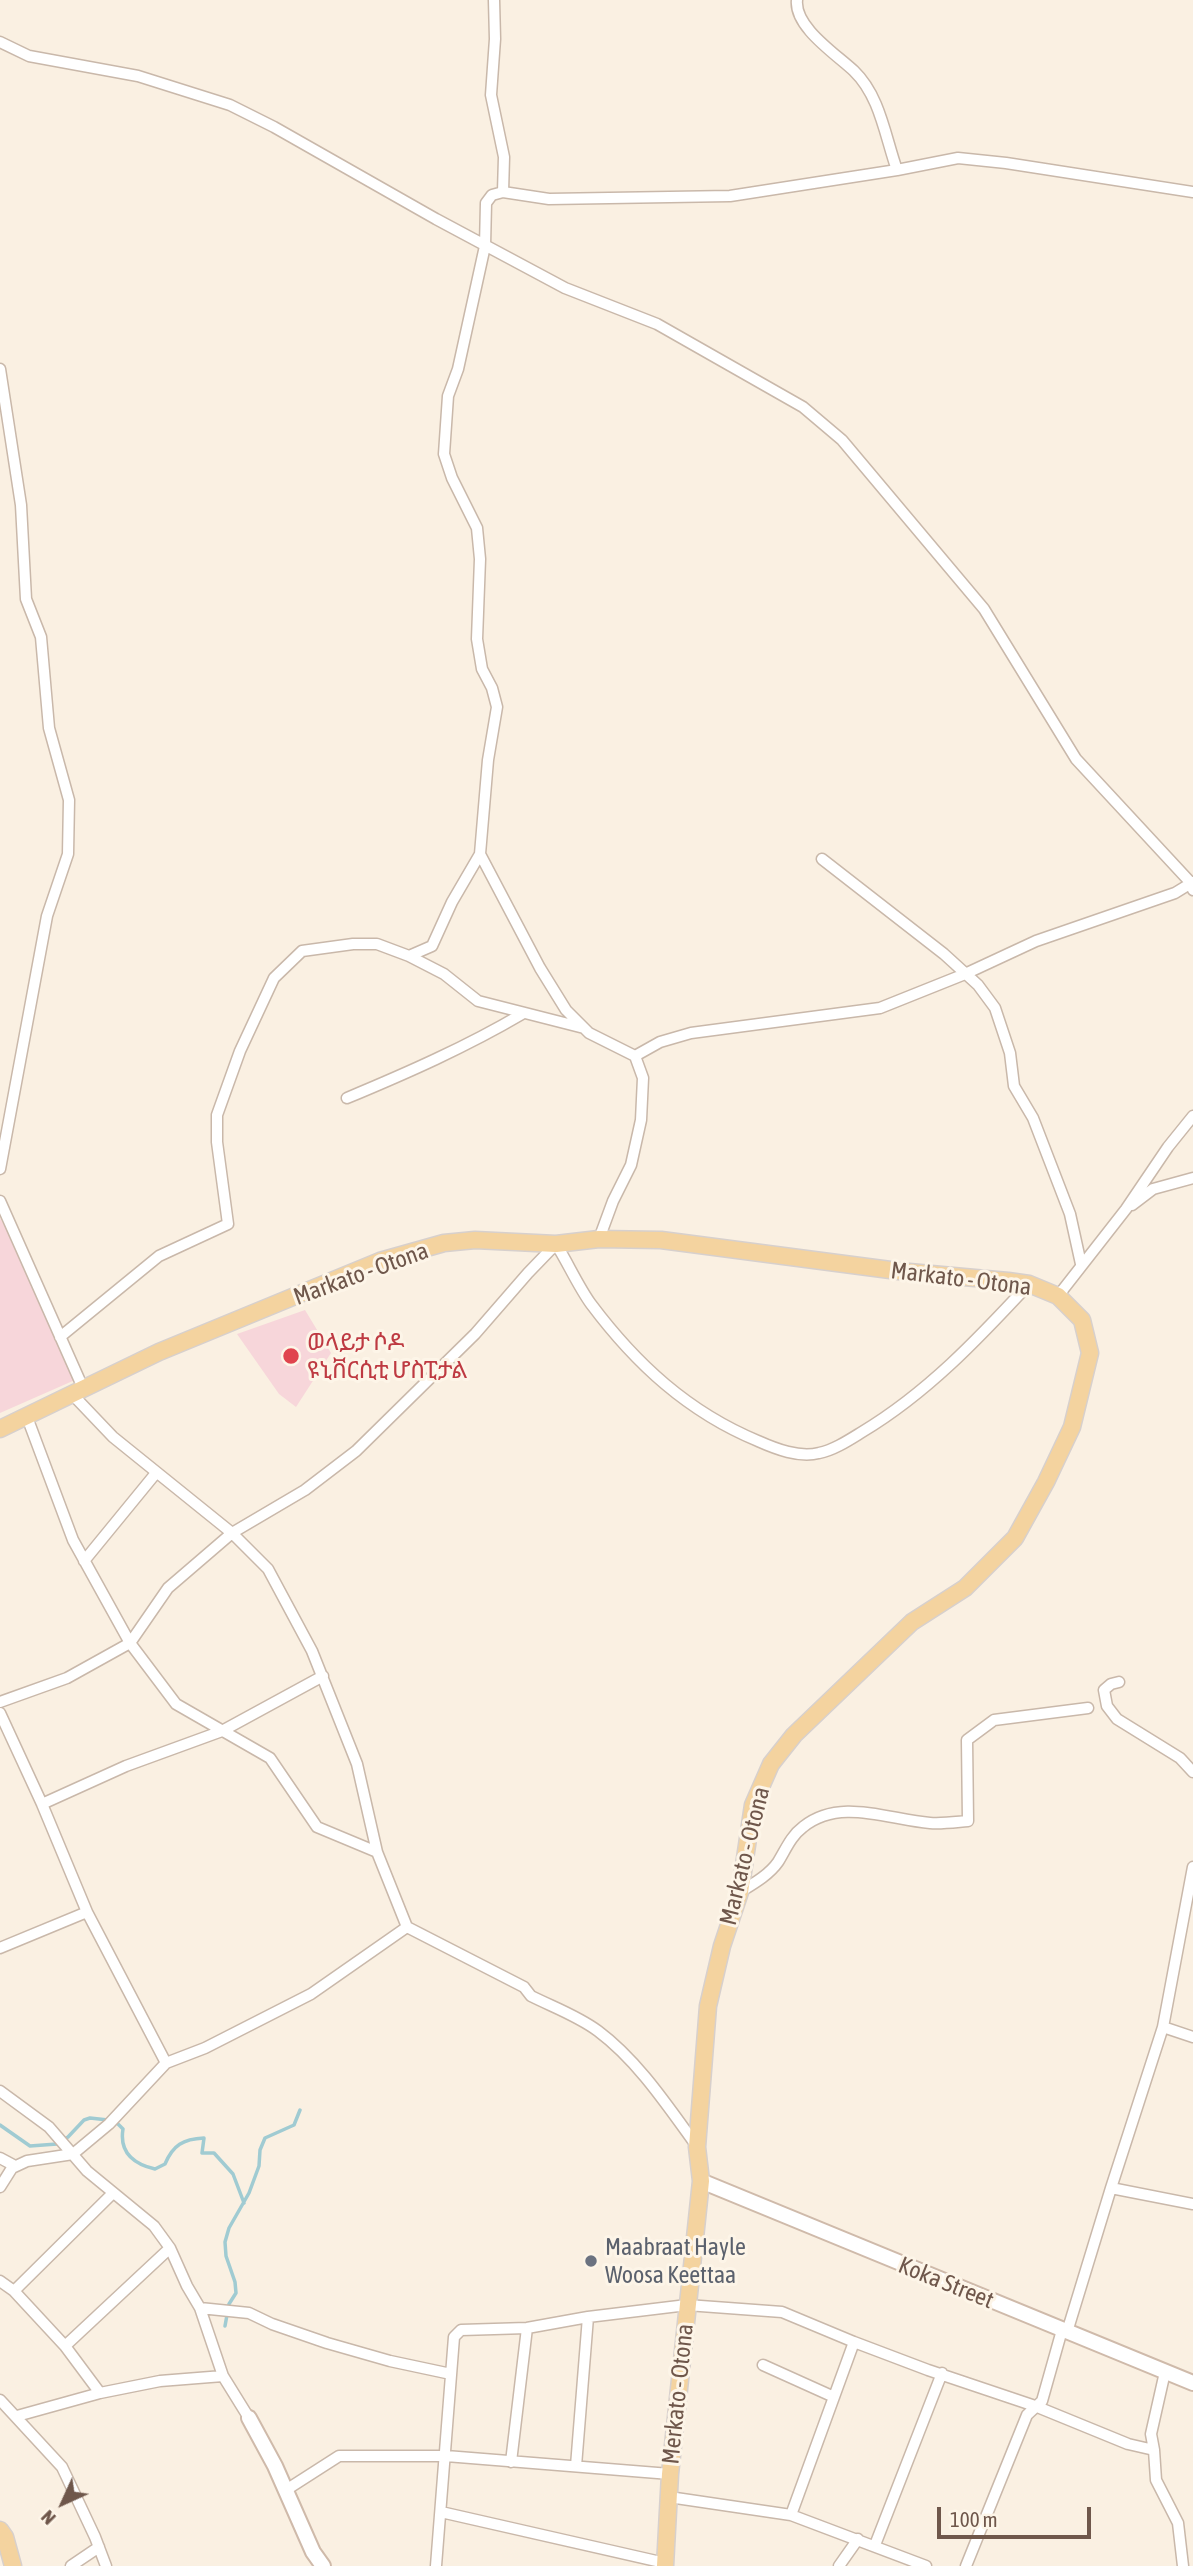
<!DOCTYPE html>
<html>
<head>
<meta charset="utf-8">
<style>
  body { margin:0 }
  #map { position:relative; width:1193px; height:2566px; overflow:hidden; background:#faf0e2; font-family:"Asap Condensed",sans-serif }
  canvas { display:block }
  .north { position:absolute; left:28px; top:2468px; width:70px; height:70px; -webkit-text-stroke:5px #fdf5e8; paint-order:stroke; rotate:225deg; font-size:19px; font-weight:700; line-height:28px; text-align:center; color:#6f574b }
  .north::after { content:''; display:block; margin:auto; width:24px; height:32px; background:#6f574b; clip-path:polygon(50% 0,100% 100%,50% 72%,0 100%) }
  .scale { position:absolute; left:937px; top:2507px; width:154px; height:32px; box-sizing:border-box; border:4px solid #6f574b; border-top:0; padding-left:9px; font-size:21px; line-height:24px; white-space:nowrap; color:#6f574b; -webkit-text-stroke:5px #fdf5e8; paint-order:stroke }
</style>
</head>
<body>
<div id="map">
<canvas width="1193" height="2566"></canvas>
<div class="north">N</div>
<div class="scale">100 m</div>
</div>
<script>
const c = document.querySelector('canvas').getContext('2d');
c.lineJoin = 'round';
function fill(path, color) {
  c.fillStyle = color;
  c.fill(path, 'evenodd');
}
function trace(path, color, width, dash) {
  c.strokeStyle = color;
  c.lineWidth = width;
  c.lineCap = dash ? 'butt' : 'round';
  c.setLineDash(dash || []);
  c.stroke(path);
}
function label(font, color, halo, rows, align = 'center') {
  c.font = font + ' "Asap Condensed","Noto Sans Ethiopic",sans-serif';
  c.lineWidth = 6;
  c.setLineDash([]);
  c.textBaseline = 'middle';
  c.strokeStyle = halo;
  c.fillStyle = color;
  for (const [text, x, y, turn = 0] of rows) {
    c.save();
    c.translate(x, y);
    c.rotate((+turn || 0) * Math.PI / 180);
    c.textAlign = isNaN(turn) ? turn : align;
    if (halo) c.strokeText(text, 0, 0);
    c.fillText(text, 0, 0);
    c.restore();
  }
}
const medical = new Path2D(`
  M0 1218 17 1248 75 1380 0 1413Z
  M305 1310 331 1353 296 1407 279 1394 237 1334Z`);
const stream = new Path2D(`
  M116 2122 123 2129C119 2153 134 2164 155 2169L165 2164C173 2145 183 2139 204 2138L202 2153H214L233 2174 244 2203
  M0 2125 30 2146 57 2144 68 2137 84 2120 90 2118 108 2120
  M225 2326 229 2304 236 2293 235 2282 226 2256 225 2242 229 2228 249 2193 259 2166 260 2150 265 2138 294 2125 300 2110`);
const street = new Path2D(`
  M494 0 495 39 491 95 504 157 503 192
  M797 0C794 27 836 54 854 71 880 96 885 136 897 170
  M0 42 29 56 138 76 230 105 274 127 436 219 565 288 657 324 803 407 842 440 984 609 1076 759 1191 883 1193 890
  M0 369 21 505 26 599 41 637 49 728 69 800 68 854 47 916 0 1169
  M822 859 944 954 978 985 995 1008 1010 1053 1014 1086 1033 1118 1070 1214 1081 1264
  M409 956 444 974 478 1001 584 1028
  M635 1056 660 1042 691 1033 880 1008 965 974 1036 941 1175 893 1193 882
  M347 1098C407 1073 466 1047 522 1014
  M0 1201 83 1388
  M1132 1205 1153 1189 1193 1178
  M599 1239 613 1201 631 1165 641 1120 643 1078 635 1056 589 1033 566 1010 540 968 480 854 488 760 497 707 492 688 482 669 477 639 480 559 477 528 452 478 444 454 448 396 458 369 485 246 486 203 492 195 503 192 549 199 730 196 897 170 958 158 1006 163 1193 192
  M1058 1296 1126 1209 1168 1147 1193 1116
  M60 1337 159 1256 228 1224 217 1142V1115L240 1051 274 978 302 951 353 944H377L409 956 432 946 452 902 480 854
  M27 1417 73 1540 130 1643 176 1704 270 1758 317 1827 377 1852 407 1927 524 1987 531 1996C553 2007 578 2016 598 2031 637 2060 667 2105 696 2145
  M84 1561 156 1473
  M1119 1682 1111 1684 1104 1690 1107 1706 1117 1719 1180 1758 1193 1772
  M0 1702 67 1678 130 1643 168 1588 232 1533 113 1437 72 1394
  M0 1713 42 1804 87 1912 166 2063
  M42 1804 126 1766 222 1731 323 1676
  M377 1852 357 1764 312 1651 268 1569 232 1533 305 1490 356 1451 475 1334 528 1273 556 1244C568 1263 578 1286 591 1304 636 1364 688 1412 758 1441 776 1449 799 1458 819 1453 834 1450 849 1440 862 1432 927 1393 978 1339 1029 1284
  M740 1892C753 1884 769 1875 778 1862 786 1849 791 1836 803 1827 840 1797 889 1820 930 1823 942 1824 956 1822 968 1821L967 1740 994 1720 1088 1708
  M0 1948 87 1912
  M1163 2027 1193 2037
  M0 2091 49 2127 87 2171 154 2226 170 2248 187 2286 200 2308 223 2376 249 2418
  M0 2158 15 2166
  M0 2187 12 2168 27 2161 73 2154 109 2124 166 2063 205 2048 311 1994 407 1927
  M1111 2188 1193 2204
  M0 2281 14 2291 65 2346
  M14 2291 113 2193
  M200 2308 249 2313 272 2324 327 2343 390 2361 451 2374
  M1067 2332 1111 2188 1163 2027 1193 1867
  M763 2365 834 2397
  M100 2393 65 2346 170 2248
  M0 2400 62 2467 95 2537 106 2566
  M17 2416 100 2393 160 2381 223 2376
  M1154 2450 1151 2434 1165 2372
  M511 2462 527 2328
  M576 2466 588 2317
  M286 2490 339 2456H446L670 2474
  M669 2497 791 2515 926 2566
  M441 2512 665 2563
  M791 2515 854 2342
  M875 2545 942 2373
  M71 2566 99 2547
  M436 2566 454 2337 461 2330 527 2328 588 2317 687 2305 782 2312 854 2342 928 2370 1035 2406 1128 2444 1154 2450 1156 2480 1178 2523 1183 2566
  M839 2566 858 2539
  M966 2566 1027 2415 1042 2401 1062 2330`);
const secondary = new Path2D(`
  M701 2181 1193 2383
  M249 2418 275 2466 313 2552 323 2566`);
const primary = new Path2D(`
  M0 1429 159 1352 380 1261 444 1243 475 1240 556 1244 599 1239 661 1240 898 1271 1008 1281 1029 1284 1058 1296 1082 1320 1090 1353 1072 1427 1046 1482 1015 1538 965 1588 912 1622 794 1735 771 1764 753 1805 740 1892 722 1946 708 2006 697 2147 701 2181 670 2474 665 2566
  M0 2530 5 2537 13 2566`);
const markers = [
  [291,1356,9,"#e0444e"],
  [591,2261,7,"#6b7280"]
];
const streetNames = [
  ["Markato - Otona",361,1274,-20],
  ["Markato - Otona",961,1279,7],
  ["Markato - Otona",745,1856,-76],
  ["Koka Street",946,2283,22],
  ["Merkato - Otona",678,2394,-84]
];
const healthNames = [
  ["ወላይታ ሶዶ",307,1342],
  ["ዩኒቨርሲቲ ሆስፒታል",307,1370]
];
const worshipNames = [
  ["Maabraat Hayle",605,2247],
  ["Woosa Keettaa",605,2275]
];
fill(medical, '#f7d6da');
trace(stream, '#a0cbd2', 3.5);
trace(street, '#c9b8aa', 13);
trace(secondary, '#cfbaaa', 18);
trace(primary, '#d7d0cd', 19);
trace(street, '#fff', 10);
trace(secondary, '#fff', 14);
trace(primary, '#f4d39f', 16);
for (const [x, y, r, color] of markers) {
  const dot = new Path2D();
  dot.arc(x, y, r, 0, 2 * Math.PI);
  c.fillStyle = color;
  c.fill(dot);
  trace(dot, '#fdf5e8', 2.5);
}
label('24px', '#6f574b', '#fdf5e8', streetNames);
label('24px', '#be3a42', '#fdf5e8', healthNames, 'left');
label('24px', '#5b616d', '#fdf5e8', worshipNames, 'left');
</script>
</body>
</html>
